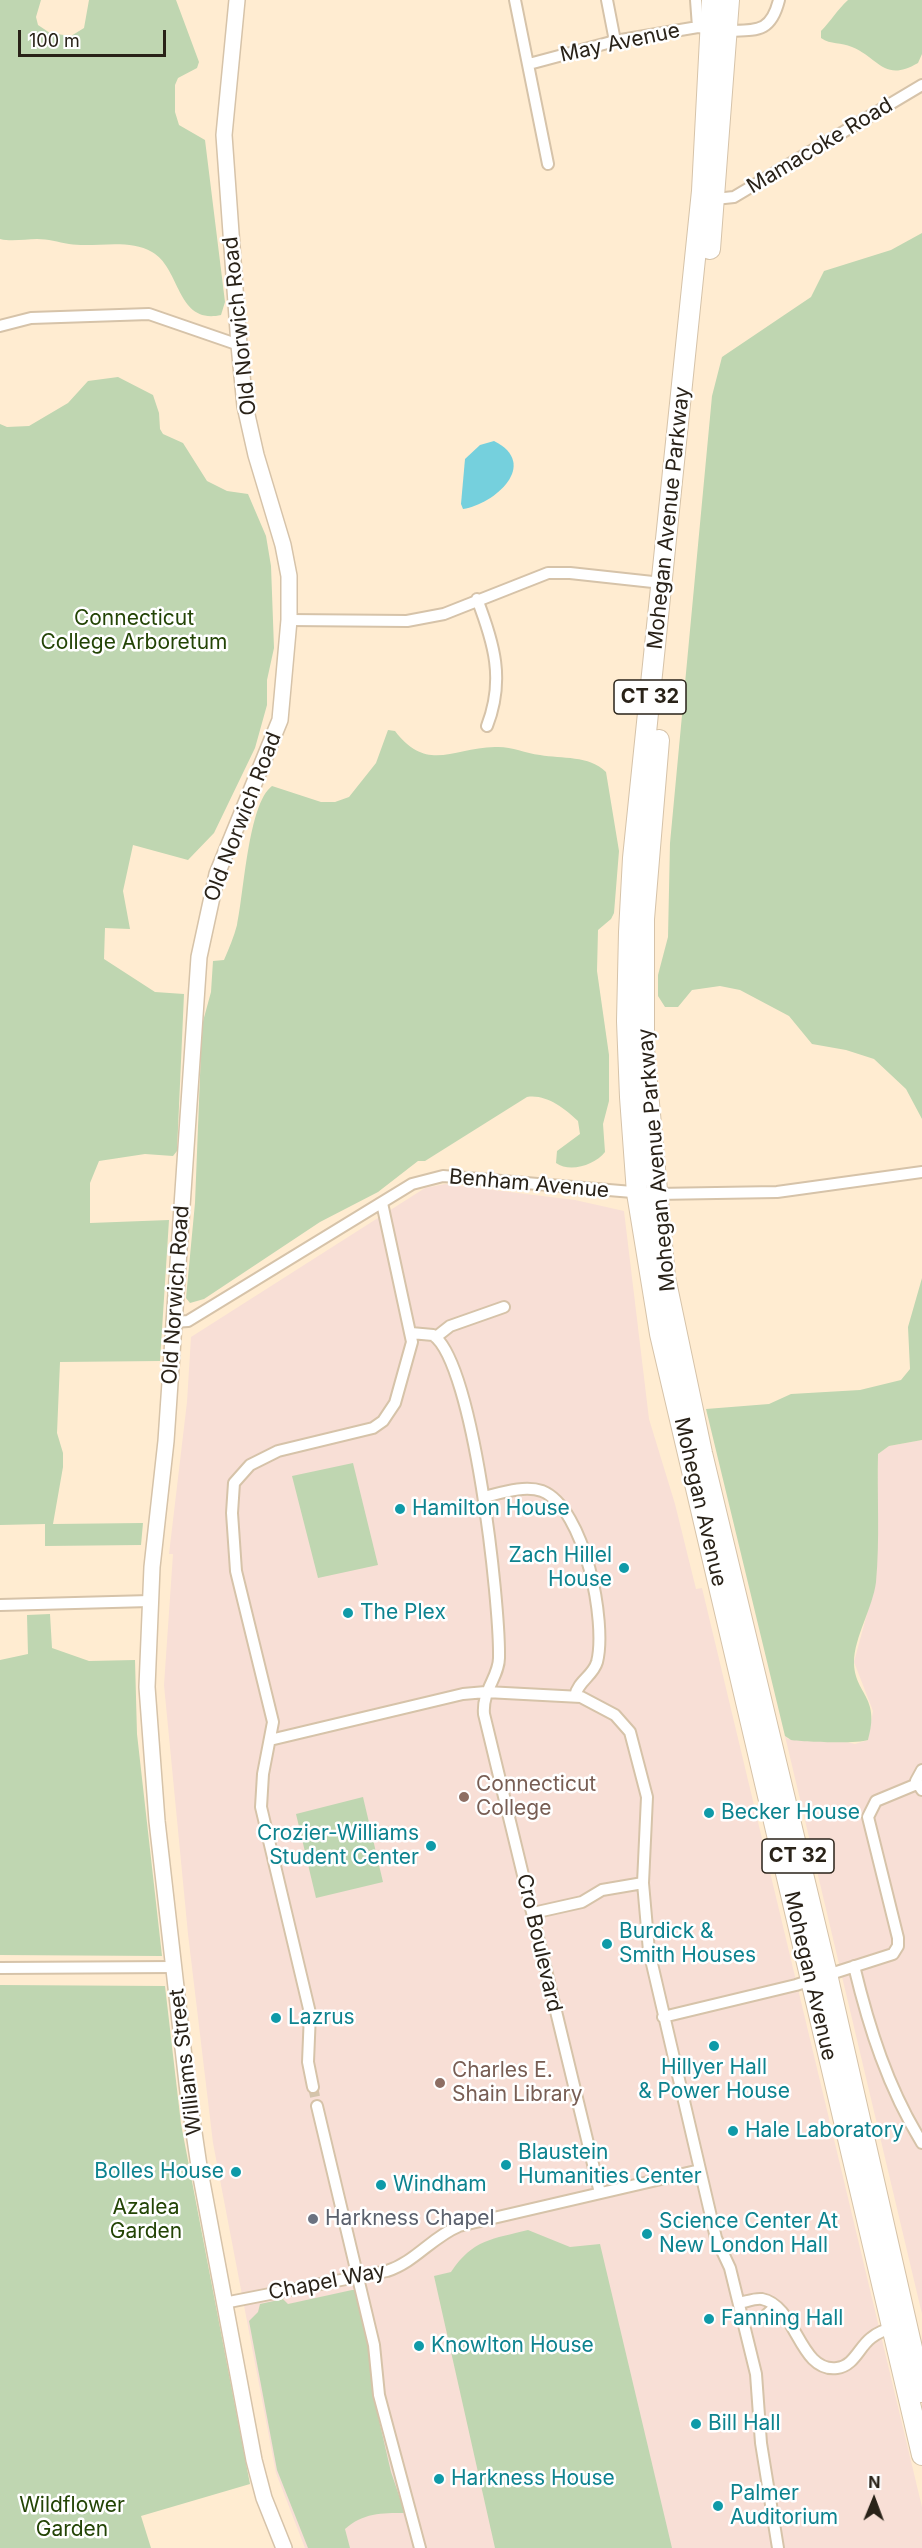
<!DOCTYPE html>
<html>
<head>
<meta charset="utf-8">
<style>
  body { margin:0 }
  #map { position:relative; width:922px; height:2548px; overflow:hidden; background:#ffecd1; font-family:Inter,sans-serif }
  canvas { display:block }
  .north { position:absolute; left:844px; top:2470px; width:60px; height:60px; -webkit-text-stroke:4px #fff; paint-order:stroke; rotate:1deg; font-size:16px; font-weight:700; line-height:24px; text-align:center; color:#292218 }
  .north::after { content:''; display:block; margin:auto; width:21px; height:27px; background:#292218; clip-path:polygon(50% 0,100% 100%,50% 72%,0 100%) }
  .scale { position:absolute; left:18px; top:30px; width:148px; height:27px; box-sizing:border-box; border:3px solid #292218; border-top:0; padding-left:8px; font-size:18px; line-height:21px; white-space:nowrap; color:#292218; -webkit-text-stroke:4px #fff; paint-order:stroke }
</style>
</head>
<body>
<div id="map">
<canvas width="922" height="2548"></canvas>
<div class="north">N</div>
<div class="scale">100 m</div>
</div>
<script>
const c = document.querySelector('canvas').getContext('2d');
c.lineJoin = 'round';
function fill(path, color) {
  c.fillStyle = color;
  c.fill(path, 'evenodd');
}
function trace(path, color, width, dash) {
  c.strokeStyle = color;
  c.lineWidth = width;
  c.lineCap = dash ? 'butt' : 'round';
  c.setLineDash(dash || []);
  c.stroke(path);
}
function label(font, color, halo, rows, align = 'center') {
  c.font = font + ' Inter,sans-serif';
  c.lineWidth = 5;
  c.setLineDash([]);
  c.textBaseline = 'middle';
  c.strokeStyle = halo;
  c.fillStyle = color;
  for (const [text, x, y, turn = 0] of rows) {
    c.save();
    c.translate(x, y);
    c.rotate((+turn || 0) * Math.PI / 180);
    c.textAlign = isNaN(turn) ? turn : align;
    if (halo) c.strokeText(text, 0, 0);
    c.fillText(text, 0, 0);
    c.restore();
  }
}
const education = new Path2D(`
  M445 1184 575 1200 624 1211 649 1419 675 1504 696 1589 702 1588 922 2507V2548H305L276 2473 213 2143 188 1934 164 1685 173 1554H169L187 1402 191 1337 425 1188Z
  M922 1440V2314L785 1736 788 1739 842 1741 855 1744 868 1740 873 1711 854 1662 875 1584 878 1454 889 1446Z`);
const green = new Path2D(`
  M0 0H41L36 17 38 25 50 33 71 36 84 28 89 0H176L199 62 197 68 178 78 175 85V112L179 125 205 140 225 302 221 315C176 325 181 268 152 252 128 238 95 248 69 244 58 242 48 239 37 239 25 239 12 242 0 239Z
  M848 0H922V54L918 63C884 83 879 58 852 47 841 42 831 45 821 38V31C831 21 837 10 848 0Z
  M922 233V1119L906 1089 874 1059 846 1050 812 1044 789 1016 740 990 720 986 692 990 678 1007H665L658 996V975L668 937 670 843 712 396 722 357 811 297 824 271 891 250Z
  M118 377 153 395 159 413 160 429 163 434 183 443 207 481 227 491 248 494 266 536 271 566 274 648 267 680V705L255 748 214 833 188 860 133 845 123 891 130 929 105 928 104 959 155 992 184 994 177 1151 173 1156 145 1154 99 1161 90 1183V1223L169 1220 160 1361 60 1362 57 1433 63 1453V1467L53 1524 143 1523 141 1545 45 1546V1524L0 1525V424L7 427 29 426 68 403 88 381Z
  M388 730 395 731C427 773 453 748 495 747 511 746 524 753 540 755 562 759 589 755 606 772L619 851 614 913 611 919 598 930 597 971 609 1055V1101L603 1124 605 1152C595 1165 570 1173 556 1163L557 1151 580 1134 578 1121C564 1108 546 1094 527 1097L425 1161H418L378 1192 320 1222 204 1299 190 1303 186 1298 195 1203 202 1025 211 992 213 961 224 960C229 948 234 937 237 925 244 894 248 804 272 786L321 802H335L349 797 376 763Z
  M922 1278V1440L889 1446 878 1454C877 1497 880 1540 876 1582 873 1607 854 1638 854 1662 854 1694 881 1696 868 1740 858 1744 804 1742 791 1740L785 1736 706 1409 769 1404 791 1394 860 1390 901 1380 910 1369 908 1327Z
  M353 1463 378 1565 318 1578 292 1476Z
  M50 1614 52 1648 89 1661 135 1660 137 1734 162 1956 0 1955V1660L28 1654 27 1615Z
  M363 1797 383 1882 316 1898 296 1814Z
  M0 1985 165 1986 181 2124 250 2484 141 2516 151 2548H0Z
  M528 2230 570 2247 600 2244 672 2548H495L434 2276 451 2272C473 2239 493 2239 528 2230Z
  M352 2290H355L370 2356 372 2390 391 2472 405 2513C381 2513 363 2513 345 2529L350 2548H308L277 2470 249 2321 258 2312 260 2304 283 2299 288 2304Z`);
const water = new Path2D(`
  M494 441C540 464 495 504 463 509L461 504 465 459 480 445Z`);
const streetTunnel = new Path2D(`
  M313 2087 317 2106`);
const street = new Path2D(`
  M515 0 548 164
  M607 0 615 41
  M696 0 698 27
  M729 31C758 30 771 32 779 0
  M529 64 615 41 698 27 712 29
  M715 199 734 197 922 85
  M0 326 31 318 149 314 239 345
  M477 599C494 643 505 680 487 726
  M289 620 407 621 444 614 548 573H570L662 583
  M174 1322 188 1321 412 1184 443 1176 656 1194 777 1192 922 1172
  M411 1333 433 1335C474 1363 500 1604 499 1658 499 1677 482 1690 484 1714L600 2193
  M436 1337 450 1326 504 1307
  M484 1497C501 1493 524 1485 542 1491 585 1508 607 1623 597 1662 593 1676 578 1681 575 1696
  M0 1605 150 1601
  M270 1740 463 1694 486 1692 581 1697 615 1715 630 1732 647 1797 643 1883 649 1951 716 2238 730 2268 756 2374 761 2443 778 2548
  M922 1770 916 1781 922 1790
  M533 1913 582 1902 602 1890 643 1883
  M854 1966C869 2028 888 2088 922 2143
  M0 1968 175 1967
  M663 2017 796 1985 893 1954 898 1946V1938L868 1817 876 1801 917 1784
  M313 2087 308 2062 310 2013 261 1807 263 1774 273 1722 236 1571 232 1513 234 1483 250 1465 278 1451 373 1428 383 1421 395 1403 412 1342 382 1203
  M317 2106 374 2345 379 2395 420 2548
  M224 2303 387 2271C415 2262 432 2237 459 2226L700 2170
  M739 2303C746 2302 754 2298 762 2299 797 2306 799 2373 837 2368 854 2366 859 2347 871 2338 878 2332 887 2329 896 2327
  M743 2322 764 2317 775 2307`);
const secondary = new Path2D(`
  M237 0 224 135 239 345 245 406 256 455 283 545 289 576V620L280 720 217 874 199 957 166 1441 152 1567 147 1687 157 1821 188 2092 199 2166 254 2460 264 2498 284 2548`);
const highway = new Path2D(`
  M712 0 702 191 633 858 629 932 627 1021 630 1097 637 1193 660 1334 922 2455
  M710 249 729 0
  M659 740 644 919V1049L665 1277 702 1453 827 1974 922 2392`);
const markers = [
  [400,1509,6,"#0f9aa8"],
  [624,1568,6,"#0f9aa8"],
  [348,1613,6,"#0f9aa8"],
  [464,1797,6,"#8d6e63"],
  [709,1813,6,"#0f9aa8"],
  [431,1846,6,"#0f9aa8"],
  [607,1944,6,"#0f9aa8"],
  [276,2018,6,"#0f9aa8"],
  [714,2046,6,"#0f9aa8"],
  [440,2083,6,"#8d6e63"],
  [733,2131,6,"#0f9aa8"],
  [506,2165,6,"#0f9aa8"],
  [236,2172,6,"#0f9aa8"],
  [381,2185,6,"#0f9aa8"],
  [313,2219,6,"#6b7280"],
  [647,2234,6,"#0f9aa8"],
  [709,2319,6,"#0f9aa8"],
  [419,2346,6,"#0f9aa8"],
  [696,2424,6,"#0f9aa8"],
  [439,2479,6,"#0f9aa8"],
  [718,2506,6,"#0f9aa8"]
];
const shields = [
  [650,697,72],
  [798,1856,72]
];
const shieldNames = [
  ["CT 32",650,697],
  ["CT 32",798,1856]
];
const streetNames = [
  ["May Avenue",620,43,-12],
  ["Mamacoke Road",820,146,-31],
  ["Old Norwich Road",240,326,-96],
  ["Mohegan Avenue Parkway",669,518,-84],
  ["Old Norwich Road",243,817,-69],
  ["Mohegan Avenue Parkway",657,1160,-95],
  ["Benham Avenue",529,1184,5],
  ["Old Norwich Road",176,1295,-86],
  ["Mohegan Avenue",700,1502,77],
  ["Cro Boulevard",539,1943,77],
  ["Mohegan Avenue",810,1976,77],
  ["Williams Street",186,2062,-97],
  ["Chapel Way",327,2282,-11]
];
const parkNames = [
  ["Connecticut",134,619],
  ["College Arboretum",134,643],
  ["Azalea",146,2208],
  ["Garden",146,2232],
  ["Wildflower",72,2506],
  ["Garden",72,2530]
];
const cultureNames = [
  ["Hamilton House",412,1509],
  ["Zach Hillel",612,1556,"right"],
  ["House",612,1580,"right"],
  ["The Plex",360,1613],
  ["Becker House",721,1813],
  ["Crozier-Williams",419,1834,"right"],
  ["Student Center",419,1858,"right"],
  ["Burdick &",619,1932],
  ["Smith Houses",619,1956],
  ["Lazrus",288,2018],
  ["Hillyer Hall",714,2068,"center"],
  ["& Power House",714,2092,"center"],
  ["Hale Laboratory",745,2131],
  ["Blaustein",518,2153],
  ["Humanities Center",518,2177],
  ["Bolles House",224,2172,"right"],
  ["Windham",393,2185],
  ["Science Center At",659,2222],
  ["New London Hall",659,2246],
  ["Fanning Hall",721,2319],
  ["Knowlton House",431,2346],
  ["Bill Hall",708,2424],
  ["Harkness House",451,2479],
  ["Palmer",730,2494],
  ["Auditorium",730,2518]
];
const educationNames = [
  ["Connecticut",476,1785],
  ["College",476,1809],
  ["Charles E.",452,2071],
  ["Shain Library",452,2095]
];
const worshipNames = [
  ["Harkness Chapel",325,2219]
];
fill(education, '#f8dfd6');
fill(green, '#bfd6b1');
fill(water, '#75d0dd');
trace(streetTunnel, '#d4c4ac', 10, [10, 5]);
trace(street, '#d6c3a9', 14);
trace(secondary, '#d6c3a9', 18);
trace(highway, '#d6c3a9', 22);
trace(street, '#fff', 10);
trace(secondary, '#fff', 15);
trace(highway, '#fff', 20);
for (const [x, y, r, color] of markers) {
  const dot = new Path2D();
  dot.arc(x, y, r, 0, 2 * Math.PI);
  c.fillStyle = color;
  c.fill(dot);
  trace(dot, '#fff', 2);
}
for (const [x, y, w] of shields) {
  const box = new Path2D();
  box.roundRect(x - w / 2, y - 17, w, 34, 4.5);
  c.fillStyle = '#fff';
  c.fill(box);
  trace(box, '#292218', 1.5);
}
label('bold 20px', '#292218', null, shieldNames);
label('21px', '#292218', '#fff', streetNames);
label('21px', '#234405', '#fff', parkNames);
label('21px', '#0d838f', '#fff', cultureNames, 'left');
label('21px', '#785e54', '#fff', educationNames, 'left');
label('21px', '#5b616d', '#fff', worshipNames, 'left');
</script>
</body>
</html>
